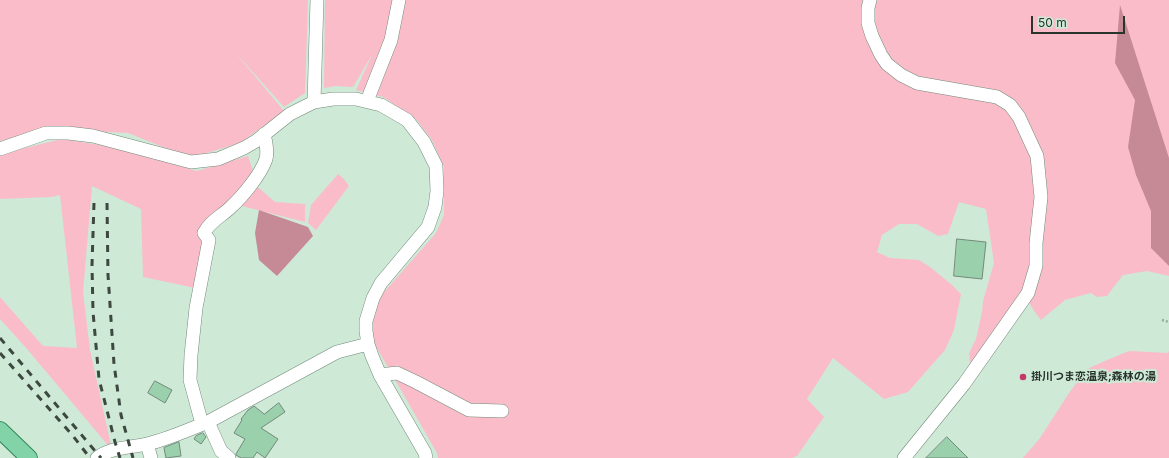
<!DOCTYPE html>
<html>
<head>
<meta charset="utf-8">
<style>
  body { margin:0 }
  #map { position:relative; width:1169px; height:458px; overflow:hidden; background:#cfe9d7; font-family:Inter,sans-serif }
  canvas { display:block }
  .scale { position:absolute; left:1031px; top:16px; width:94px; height:18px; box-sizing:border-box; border:2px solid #29342d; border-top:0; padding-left:5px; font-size:12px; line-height:14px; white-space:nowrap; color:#29342d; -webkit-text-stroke:3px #cfe9d7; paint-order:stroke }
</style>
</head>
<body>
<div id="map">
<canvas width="1169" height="458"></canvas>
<div class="scale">50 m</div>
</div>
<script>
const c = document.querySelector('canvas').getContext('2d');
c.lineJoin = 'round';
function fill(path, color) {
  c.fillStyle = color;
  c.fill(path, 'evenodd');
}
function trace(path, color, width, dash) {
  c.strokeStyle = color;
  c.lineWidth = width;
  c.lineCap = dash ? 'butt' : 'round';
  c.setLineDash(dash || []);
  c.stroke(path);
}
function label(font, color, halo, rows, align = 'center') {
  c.font = font + ' Inter,"Noto Sans JP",sans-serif';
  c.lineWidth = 4;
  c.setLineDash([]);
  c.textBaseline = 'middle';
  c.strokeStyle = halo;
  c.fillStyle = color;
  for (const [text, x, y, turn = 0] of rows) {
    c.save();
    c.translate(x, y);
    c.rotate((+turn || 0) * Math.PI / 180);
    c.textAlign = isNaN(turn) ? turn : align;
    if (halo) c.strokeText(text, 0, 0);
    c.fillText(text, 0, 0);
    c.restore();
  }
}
const green = new Path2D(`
  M0 0H233L231 7 233 0H308L305 93 284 107 234 51 284 111 240 143 190 158 128 133 46 129 0 141Z
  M325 0H1169V276L1147 271 1123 275 1107 296 1097 297 1091 293 1065 300 1041 320 1034 311 1026 297 976 359 970 363 969 353 976 339 982 312 983 301 994 263 986 209 959 202 948 234 938 236 917 224H899L882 235 877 252 890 258 919 260 930 267 952 285 961 294 954 330 945 350 908 392 884 399 833 358 807 399 824 417 797 456 792 458H438L437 453 374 343 371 324 378 299 436 233 444 215V167L432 140 416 119 383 97 356 90 373 53 353 87 336 86 324 88Z
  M62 139 112 147 197 171 248 156 258 187 275 202 305 204V222L234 204 205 233 200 289 143 277 141 209 92 186 83 292 90 350 112 450 27 349 0 319V297L43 346 77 348 60 195 52 197 0 199V154Z
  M338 174 343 178 349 186 316 230 308 223 311 205Z
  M1129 351 1168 353 1169 351V458H1023L1040 438 1069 393 1087 369 1107 360Z`);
const water = new Path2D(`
  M1120 5 1169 158V266L1151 248V211L1136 175 1128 147 1135 100 1115 63Z
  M259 210 308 227 313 236 277 276 259 260 255 233Z`);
const building = new Path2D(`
  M957 239 986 242 982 279 954 276Z
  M155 381 172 390 165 403 148 393Z
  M279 403 285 412 261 428 278 439 265 458 257 452 253 458H241L236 455V454L245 439 234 433 242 420 241 419 248 410 254 406 264 414Z
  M203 433 206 437 201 444 194 439 196 436Z
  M947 437 968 458H926Z
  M179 442 181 456 166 458 164 448Z`);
const path = new Path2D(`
  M1162 320 1169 322`);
const minor = new Path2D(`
  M870 0 868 8V23L872 36 881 55 887 64 901 75 917 83 997 97 1010 105 1019 117 1037 156 1041 197 1036 243V266L1028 293 964 384 904 458
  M367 101 391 40 399 0
  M314 102 317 0
  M0 149 46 133H68L93 136 191 162 218 159 244 148 256 141 290 114 314 102 333 99H356L381 105 407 120 424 142 436 166 437 191 435 207 428 227 381 283 373 298 366 321V331L368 344 372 356 380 375 425 453 426 458
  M380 375 397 373 416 382 469 410 502 411
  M202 424 190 380 191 355 196 308 209 240 204 233C210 221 222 216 231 207 243 196 261 174 266 159 268 151 266 142 264 134
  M147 444 151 458
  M97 458C111 447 129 448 147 444 168 439 188 430 208 422
  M229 458 221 451 208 422 337 352 368 344`);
const major = new Path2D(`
  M0 430 29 458`);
const rail = new Path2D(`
  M94 203 92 265 93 312 99 379 115 442 120 458
  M107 203 108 275 114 364 121 415 133 458
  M0 338 101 458
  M0 353 73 436 90 458`);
const markers = [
  [1023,377,4,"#c43766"]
];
const poiNames = [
  ["掛川つま恋温泉;森林の湯",1031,377]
];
fill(green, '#fabcc9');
fill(water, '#c68996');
fill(building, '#9ad0ac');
trace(building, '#728a7a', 1);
trace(minor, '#718979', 14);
trace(major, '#2e8859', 18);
trace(path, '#96ab9d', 2.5, [2, 2]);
trace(minor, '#fff', 13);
trace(major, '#83d3a9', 16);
trace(rail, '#3c4840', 3, [7, 7]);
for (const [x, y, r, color] of markers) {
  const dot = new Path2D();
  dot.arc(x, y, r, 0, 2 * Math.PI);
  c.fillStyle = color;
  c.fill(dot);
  trace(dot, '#cfe9d7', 1.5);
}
label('bold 11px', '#29342d', '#cfe9d7', poiNames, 'left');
</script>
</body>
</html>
